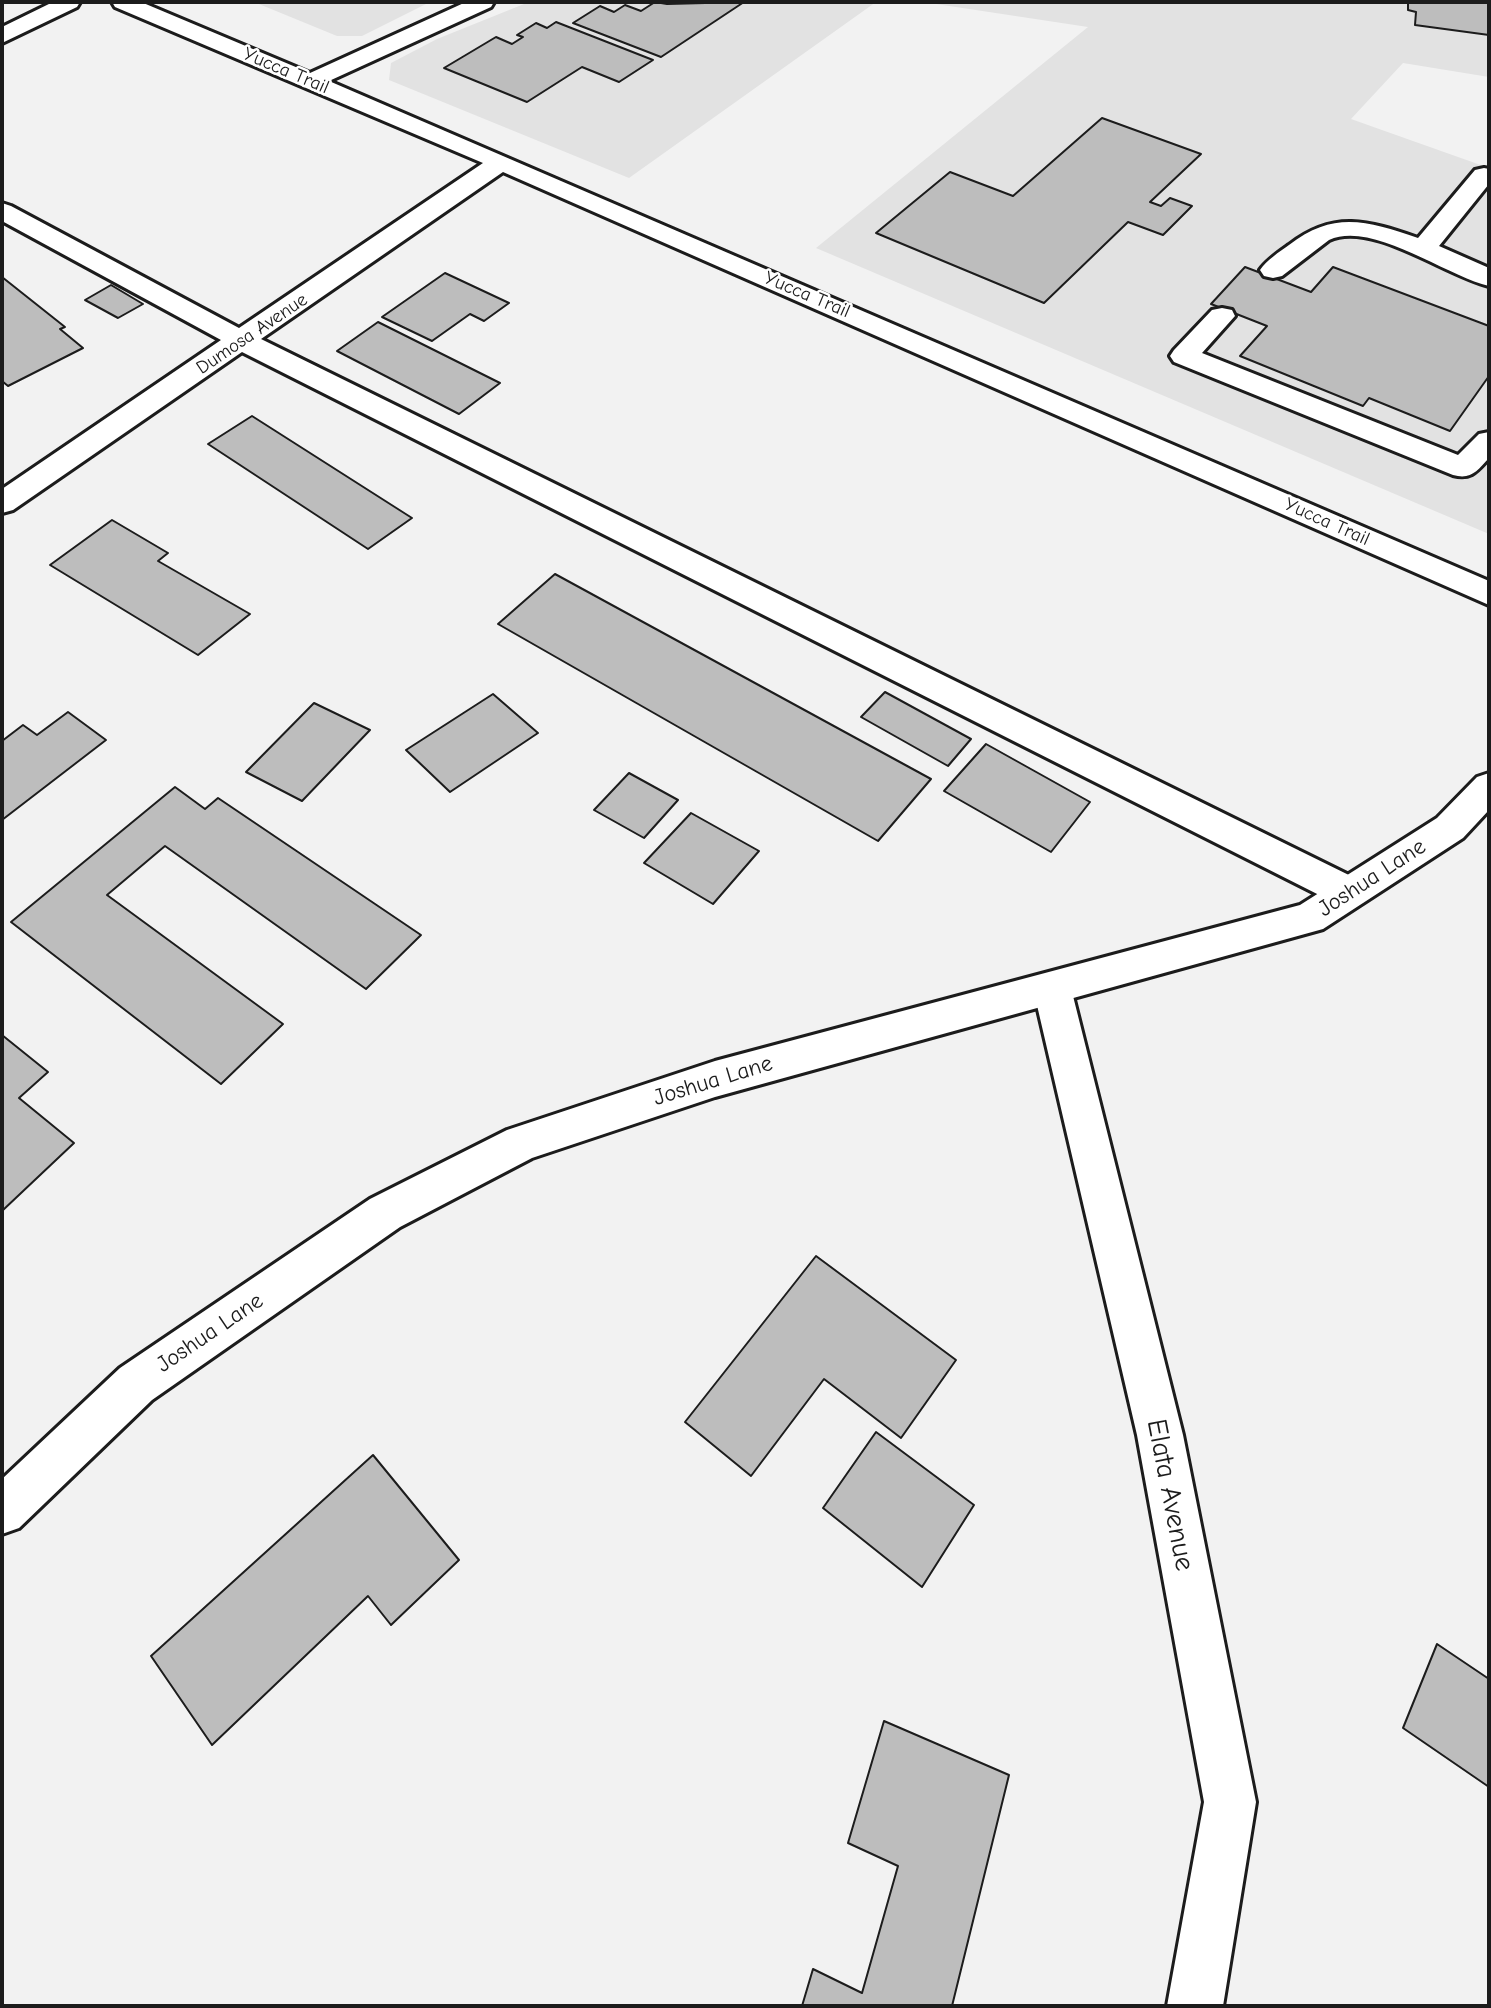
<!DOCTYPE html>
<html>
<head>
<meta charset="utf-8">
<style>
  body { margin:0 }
  #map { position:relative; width:1491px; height:2008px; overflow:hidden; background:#f2f2f2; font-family:"Comic Neue",sans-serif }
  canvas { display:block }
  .frame { position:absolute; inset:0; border:4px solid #1c1c1c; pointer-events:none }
</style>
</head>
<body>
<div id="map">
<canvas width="1491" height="2008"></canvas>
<div class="frame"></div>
</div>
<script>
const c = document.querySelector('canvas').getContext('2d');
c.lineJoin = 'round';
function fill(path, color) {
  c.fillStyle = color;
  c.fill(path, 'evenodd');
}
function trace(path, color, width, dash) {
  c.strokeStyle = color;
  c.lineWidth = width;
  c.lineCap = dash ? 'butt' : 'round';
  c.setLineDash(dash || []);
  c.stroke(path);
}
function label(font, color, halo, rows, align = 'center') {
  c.font = font + ' "Comic Neue",sans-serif';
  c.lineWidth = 5;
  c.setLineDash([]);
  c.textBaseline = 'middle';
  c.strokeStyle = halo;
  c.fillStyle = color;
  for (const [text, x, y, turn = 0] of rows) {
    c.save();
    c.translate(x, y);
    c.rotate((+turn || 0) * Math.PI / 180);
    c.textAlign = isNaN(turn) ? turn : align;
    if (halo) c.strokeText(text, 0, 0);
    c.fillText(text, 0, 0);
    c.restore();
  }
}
const built = new Path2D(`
  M254 2H430L362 36H337Z
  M529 2H876L629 178 389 80 391 63 437 39Z
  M923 2H1489V77L1403 63 1351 119 1489 168V534L816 248 1088 27Z`);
const building = new Path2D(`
  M655 2 667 4 744 2 661 57 573 23 600 6 614 12 625 5 641 11Z
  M1408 2H1489V35L1415 25 1416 12 1408 10Z
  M556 22 653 60 619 82 582 67 527 102 444 68 496 37 512 44 523 37 517 35 536 23 547 28Z
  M1102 118 1201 154 1150 202 1161 206 1170 198 1192 206 1163 235 1128 222 1044 303 876 233 950 172 1013 196Z
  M1245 267 1311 292 1333 267 1489 326V376L1450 431 1369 398 1363 406 1240 356 1267 326 1211 304Z
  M445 273 509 303 484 321 470 314 432 341 382 317Z
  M2 277 65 327 60 329 83 348 8 386 2 381Z
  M111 285 143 304 118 318 85 300Z
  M378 322 500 383 459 414 337 351Z
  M252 416 412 518 368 549 208 444Z
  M112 520 168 553 158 561 250 614 198 655 50 565Z
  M555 574 931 779 878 841 498 624Z
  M885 692 971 739 948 766 861 717Z
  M493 694 538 733 450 792 406 750Z
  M314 703 370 730 302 801 246 772Z
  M68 712 106 740 2 820V741L23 725 37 735Z
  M986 744 1090 802 1051 852 944 791Z
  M629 773 678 800 644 838 594 810Z
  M175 787 205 809 218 798 421 935 366 989 165 846 107 895 283 1024 221 1084 11 922Z
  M691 813 759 851 713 904 644 863Z
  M2 1035 48 1072 19 1098 74 1143 2 1211Z
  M816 1256 956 1360 901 1438 824 1379 751 1476 685 1422Z
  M876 1432 974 1505 922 1587 823 1508Z
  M373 1455 459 1560 391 1625 368 1596 212 1745 151 1656Z
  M1437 1644 1489 1679V1787L1403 1728Z
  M884 1721 1009 1775 952 2006H802L813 1969 862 1993 898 1866 848 1843Z`);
const minor = new Path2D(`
  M53 2H80L77 7 2 43V27Z
  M112 2H141L310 73 466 2H494L491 7 329 81 1489 581V605L503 172 261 339 1361 881 1366 892 1361 903 1348 907 1335 903 242 352 13 510 2 513V489L221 340 2 221V203L11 206 239 328 483 163 115 7Z
  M1484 168 1489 169V184L1439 246 1489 268V286C1446 276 1372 220 1329 240L1282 276 1273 278 1264 276 1260 270C1267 260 1279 252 1289 245 1334 210 1368 221 1418 238L1475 170Z
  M1222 308 1232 310 1235 316 1202 353 1458 455 1479 434 1489 432V458C1477 471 1471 480 1453 475L1174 362 1170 356 1174 350 1212 310Z
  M1052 972 1066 976 1071 988 1183 1435 1256 1802 1223 2006H1167L1204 1802 1137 1435 1033 988 1038 976Z`);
const major = new Path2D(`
  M1489 773V810L1463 838 1323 929 715 1097 532 1158 400 1227 152 1400 19 1528 2 1534V1479L120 1368 370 1199 507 1130 715 1061 1300 905 1437 818 1477 777Z`);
const farStreetnames = [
  ["Yucca Trail",286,71,23],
  ["Yucca Trail",807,295,23],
  ["Dumosa Avenue",252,334,-34],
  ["Yucca Trail",1327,522,24]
];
const streetNames = [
  ["Joshua Lane",1372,878,-33],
  ["Joshua Lane",713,1081,-17],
  ["Joshua Lane",210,1333,-34]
];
const nearStreetnames = [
  ["Elata Avenue",1170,1495,79]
];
fill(built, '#e2e2e2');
fill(building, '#bdbdbd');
trace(building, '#1c1c1c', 2);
trace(minor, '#1c1c1c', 6);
trace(major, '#1c1c1c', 6);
fill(minor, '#fff');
fill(major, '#fff');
label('19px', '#1c1c1c', '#fff', farStreetnames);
label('23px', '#1c1c1c', '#fff', streetNames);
label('28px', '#1c1c1c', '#fff', nearStreetnames);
</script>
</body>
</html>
